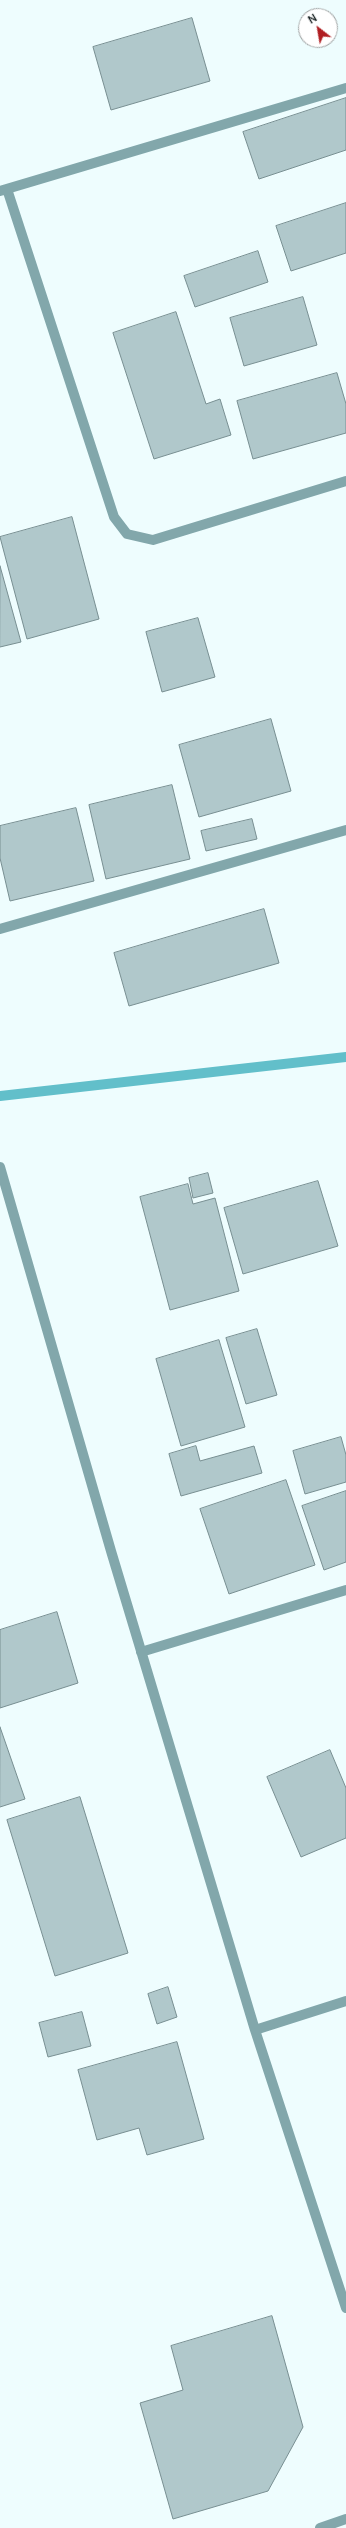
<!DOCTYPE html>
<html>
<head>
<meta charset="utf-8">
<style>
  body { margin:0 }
  #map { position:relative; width:346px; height:2528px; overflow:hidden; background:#eefdfe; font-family:Manrope,sans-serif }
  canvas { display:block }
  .north { position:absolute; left:298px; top:8px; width:40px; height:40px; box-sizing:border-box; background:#fff; border:1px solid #a2a6a6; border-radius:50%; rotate:329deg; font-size:11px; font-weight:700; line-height:16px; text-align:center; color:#172021 }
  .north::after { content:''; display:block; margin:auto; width:14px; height:18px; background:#b01e22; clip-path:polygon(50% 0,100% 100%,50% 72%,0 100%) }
</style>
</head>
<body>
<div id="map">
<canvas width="346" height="2528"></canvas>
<div class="north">N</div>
</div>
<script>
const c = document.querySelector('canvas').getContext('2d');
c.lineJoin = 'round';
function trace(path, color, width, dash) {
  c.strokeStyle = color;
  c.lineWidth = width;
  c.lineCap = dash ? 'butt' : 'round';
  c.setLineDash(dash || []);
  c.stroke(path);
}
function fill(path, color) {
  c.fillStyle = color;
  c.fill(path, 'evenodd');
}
const stream = new Path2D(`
  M0 1096 346 1057`);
const building = new Path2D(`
  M192 18 210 81 111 110 93 47Z
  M346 98V150L259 179 243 132Z
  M346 203V253L291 271 276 226Z
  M258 251 268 282 195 307 184 276Z
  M303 297 317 345 244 366 230 318Z
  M176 312 206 404 220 399 231 435 154 459 113 333Z
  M337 373 346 404V433L253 459 237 401Z
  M72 517 99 619 27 639 0 537Z
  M0 566 21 642 0 647Z
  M198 618 215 677 162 692 146 632Z
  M271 719 291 791 199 817 179 745Z
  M172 785 190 859 106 879 89 805Z
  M76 808 94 881 10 901 0 858V826Z
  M252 819 257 839 206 851 201 831Z
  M264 909 279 963 129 1006 114 953Z
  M208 1173 213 1193 193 1198 189 1178Z
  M318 1181 338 1246 243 1274 224 1208Z
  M188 1184 193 1204 215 1198 239 1291 170 1310 140 1197Z
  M257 1329 277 1395 246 1404 226 1338Z
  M219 1340 245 1427 181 1446 156 1359Z
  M341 1437 346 1455V1482L305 1494 293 1451Z
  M196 1446 200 1461 254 1446 262 1473 181 1496 169 1454Z
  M286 1480 315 1565 229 1594 200 1509Z
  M346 1491V1562L324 1570 302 1506Z
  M57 1612 78 1683 0 1708V1630Z
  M0 1727 25 1799 0 1807Z
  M330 1750 346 1788V1838L301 1857 267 1777Z
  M80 1797 128 1953 55 1976 7 1820Z
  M168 1987 177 2017 157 2024 148 1994Z
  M82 2012 91 2046 48 2057 39 2023Z
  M177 2042 204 2139 147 2155 139 2128 97 2140 78 2070Z
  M272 2316 303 2427 268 2491 173 2519 140 2403 183 2390 171 2346Z`);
const minor = new Path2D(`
  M7 189 114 517 127 534 153 540 346 481
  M0 191 346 88
  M0 929 346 830
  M0 1167 111 1551 255 2030 346 2308
  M141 1652 346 1590
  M255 2030 346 2001
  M320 2528 346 2519`);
trace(stream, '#62bfca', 10);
fill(building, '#b0c8cb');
trace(building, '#788f92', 1);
trace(minor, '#82a7ab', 10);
</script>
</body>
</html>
